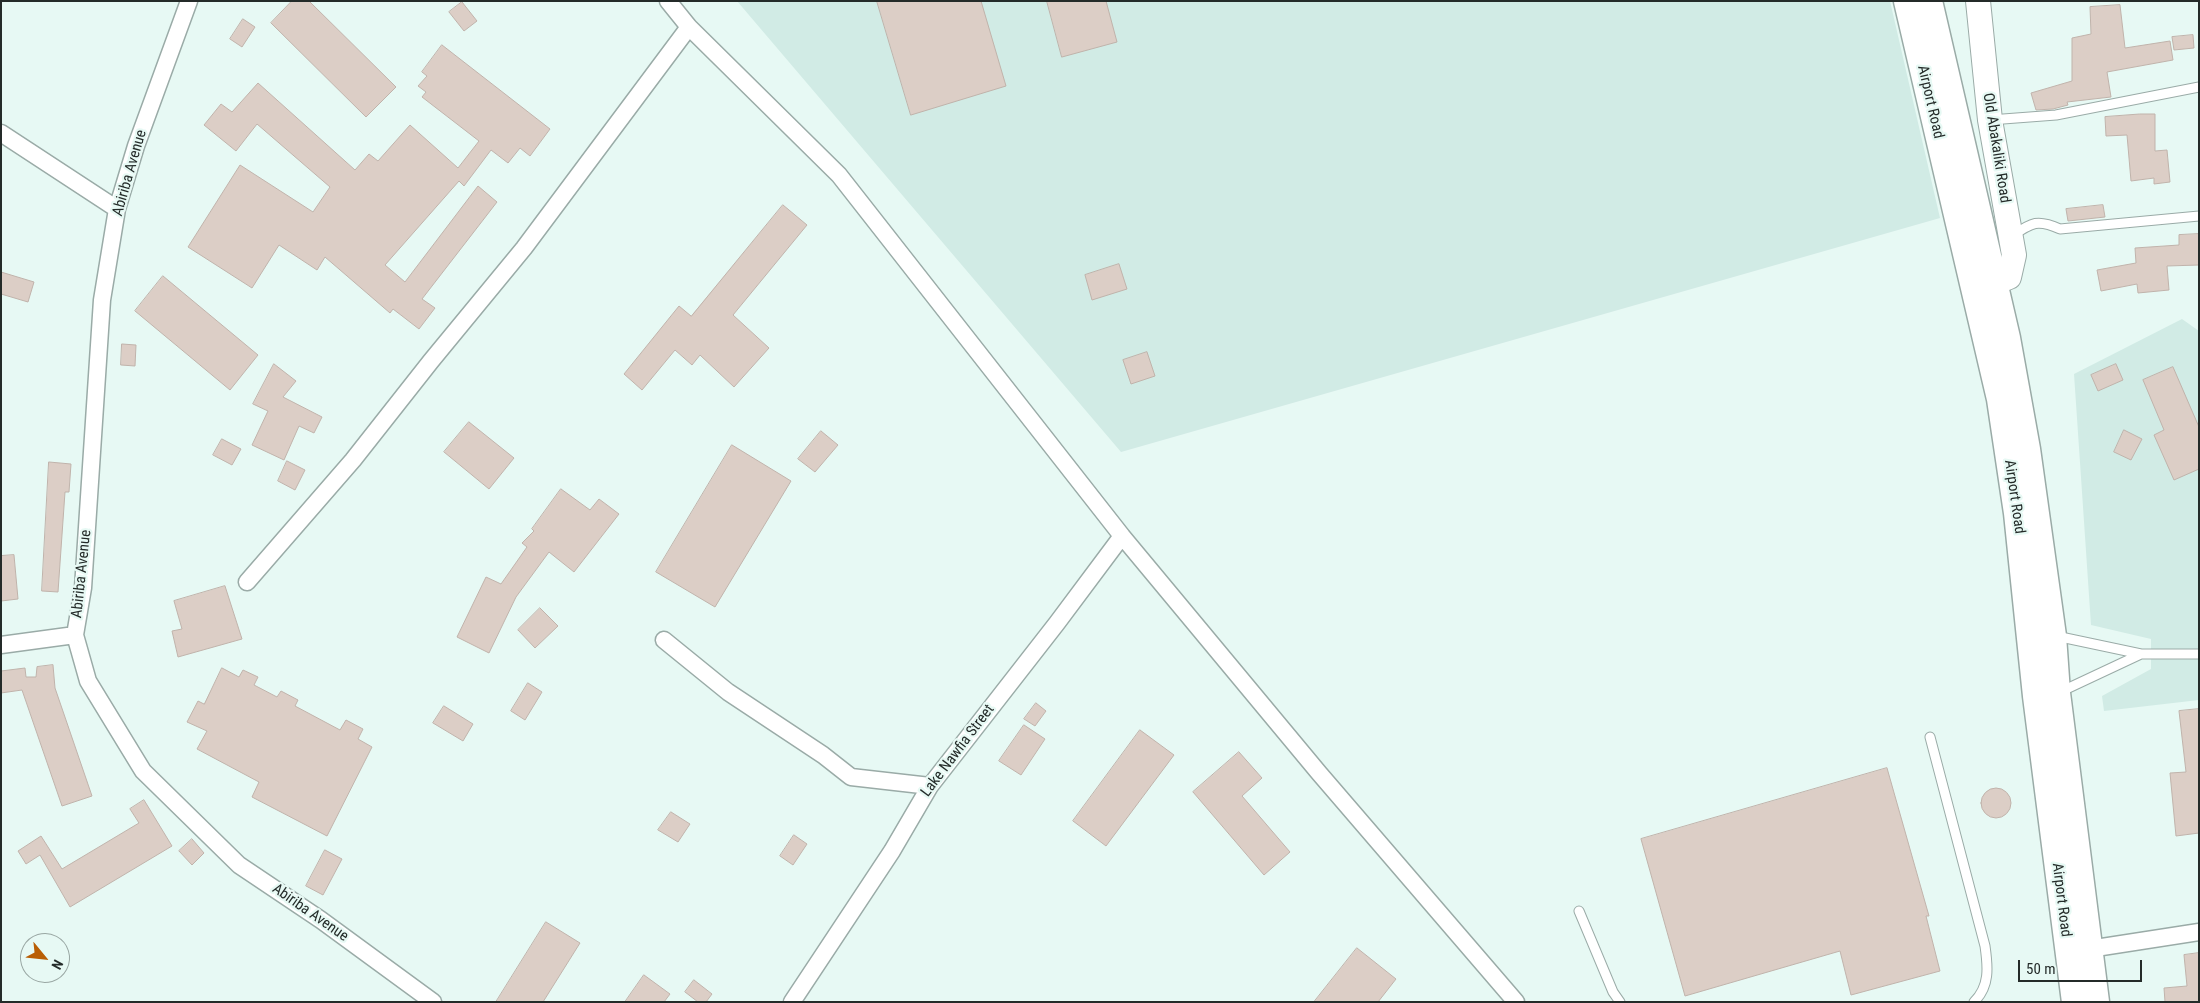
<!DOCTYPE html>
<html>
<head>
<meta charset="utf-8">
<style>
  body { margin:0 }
  #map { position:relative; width:2200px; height:1003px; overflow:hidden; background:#e7f9f4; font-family:"Roboto Condensed",sans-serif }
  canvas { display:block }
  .frame { position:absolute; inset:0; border:2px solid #242b29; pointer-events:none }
  .north { position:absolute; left:20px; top:933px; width:50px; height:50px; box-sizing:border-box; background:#e7f9f4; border:1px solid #99a7a3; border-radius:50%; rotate:118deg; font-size:14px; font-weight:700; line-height:20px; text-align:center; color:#242b29 }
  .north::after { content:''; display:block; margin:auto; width:18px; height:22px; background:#b95e05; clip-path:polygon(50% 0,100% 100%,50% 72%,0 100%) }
  .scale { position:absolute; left:2018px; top:960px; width:124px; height:22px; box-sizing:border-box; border:2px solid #242b29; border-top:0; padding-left:6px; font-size:15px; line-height:18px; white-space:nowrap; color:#242b29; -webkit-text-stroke:4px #e7f9f4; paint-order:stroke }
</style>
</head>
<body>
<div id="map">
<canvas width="2200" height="1003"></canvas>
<div class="frame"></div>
<div class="north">N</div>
<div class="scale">50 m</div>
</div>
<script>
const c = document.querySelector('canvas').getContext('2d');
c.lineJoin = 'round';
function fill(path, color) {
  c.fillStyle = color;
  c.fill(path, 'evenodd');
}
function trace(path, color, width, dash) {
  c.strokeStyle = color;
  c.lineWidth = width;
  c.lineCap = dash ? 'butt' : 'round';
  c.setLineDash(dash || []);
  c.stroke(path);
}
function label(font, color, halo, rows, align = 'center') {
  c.font = font + ' "Roboto Condensed",sans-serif';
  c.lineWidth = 4.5;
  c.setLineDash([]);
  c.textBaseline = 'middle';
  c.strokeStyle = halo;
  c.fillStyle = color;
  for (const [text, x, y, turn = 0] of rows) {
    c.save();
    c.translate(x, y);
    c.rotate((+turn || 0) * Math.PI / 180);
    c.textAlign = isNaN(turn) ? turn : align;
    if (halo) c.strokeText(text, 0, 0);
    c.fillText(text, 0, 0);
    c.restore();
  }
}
const built = new Path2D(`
  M737 1H1890L1940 218 1121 452Z
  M2182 319 2199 331V700L2104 711 2102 696 2151 669V639L2091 625 2074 374Z`);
const building = new Path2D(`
  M292 1H309L396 87 366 117 271 23Z
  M877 1H981L1006 86 911 115Z
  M1047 1H1106L1117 42 1062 57Z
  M462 2 477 21 464 31 449 12Z
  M2120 5 2125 48 2170 41 2173 60 2107 72 2111 97 2067 102 2068 105 2053 109 2036 110 2031 93 2072 81V38L2091 34 2090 7Z
  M243 19 255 27 242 47 230 39Z
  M2193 35 2194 48 2174 50 2172 37Z
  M442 45 550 129 530 156 520 148 508 163 491 150 464 186 459 181 385 265 405 282 478 186 497 202 422 299 435 308 419 329 393 309 390 313 325 257 317 270 279 245 252 288 188 247 240 165 313 212 330 187 257 124 236 151 204 125 221 104 232 112 258 83 355 170 369 154 378 161 410 125 458 168 479 141 422 97 426 92 418 86 427 76 422 72Z
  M2140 114H2155V151L2167 150 2170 182 2154 184V178L2131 181 2127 135 2106 136 2105 117Z
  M783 205 807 225 733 315 769 348 734 387 700 355 692 365 675 350 642 390 624 374 679 306 691 316Z
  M2103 205 2105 217 2068 221 2066 209Z
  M2199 234V265L2167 266 2169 290 2138 293 2137 284 2101 291 2097 270 2136 263 2135 248 2179 245V235Z
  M1119 264 1127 289 1092 300 1085 275Z
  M1 272 34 282 28 302 1 294Z
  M163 276 258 355 230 390 135 311Z
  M122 344 136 345 135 366 121 365Z
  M1147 352 1155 376 1131 384 1123 360Z
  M274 364 296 381 283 397 322 417 314 433 299 426 284 460 252 445 268 411 253 404Z
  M2116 364 2123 380 2098 391 2091 375Z
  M2173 367 2199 427V469L2174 480 2154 435 2164 430 2143 380Z
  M469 422 514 458 489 489 444 452Z
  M2124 430 2142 439 2131 460 2114 452Z
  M821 431 838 445 815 472 798 459Z
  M222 439 241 449 232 465 213 455Z
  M732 445 791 481 715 607 656 572Z
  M287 461 305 470 295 490 278 481Z
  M49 462 71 464 69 492H65L58 592 42 591Z
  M561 489 590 510 599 499 619 514 574 572 549 552 516 597 489 653 457 637 486 577 501 584 527 547 522 543 534 531 532 529Z
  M14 555 18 599 1 601V556Z
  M225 586 242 639 178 657 172 631 182 629 174 601Z
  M540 608 558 626 535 648 518 630Z
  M53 665 55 688 92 796 62 806 22 690 1 693V671L25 668 26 677H36L37 667Z
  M222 668 239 677 243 670 258 677 254 685 277 697 281 691 298 700 295 706 340 730 346 720 363 729 358 739 372 747 327 836 252 797 259 782 197 749 207 731 187 722 198 701 204 704Z
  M528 683 542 692 525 720 511 711Z
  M1036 703 1046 711 1035 726 1024 719Z
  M444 706 473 724 463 741 433 723Z
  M2199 709V833L2176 836 2170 773 2186 772 2179 711Z
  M1024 725 1045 739 1021 775 999 761Z
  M1140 730 1174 755 1106 846 1073 821Z
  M1239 752 1262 778 1242 796 1290 852 1264 875 1193 792Z
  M1887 768 1929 916H1926L1940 971 1851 995 1840 951 1685 996 1641 839Z
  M1981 803a15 15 0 1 1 30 0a15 15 0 1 1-30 0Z
  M144 800 172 846 70 907 40 855 26 864 18 851 41 836 62 869 139 823 130 809Z
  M671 812 690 824 678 842 658 830Z
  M794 835 807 844 793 865 780 856Z
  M192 839 204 853 192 865 179 851Z
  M325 850 342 859 323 895 306 886Z
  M546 922 580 943 543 1002H496Z
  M1357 948 1396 979 1378 1002H1314Z
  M2199 953V1002H2165L2164 988 2187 986 2184 955Z
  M644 975 670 994 664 1002H625Z
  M694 980 712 994 706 1002H698L685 992Z`);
const lane = new Path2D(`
  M1990 120 2056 115 2199 87
  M2012 236C2032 222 2038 219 2060 229L2199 216
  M2056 636 2141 654H2199
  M2060 692 2141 654
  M1930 737 1985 946C1988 967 1990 986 1974 1002
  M1579 911 1613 992 1620 1002`);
const street = new Path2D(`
  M189 1 136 146 117 209 102 300 83 588 75 635 88 681 143 771 239 865 321 920 433 1002
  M668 1 689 27 839 175 1122 536 1319 773 1516 1002
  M1 133 117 209
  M247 582 353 460 431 361 524 248 689 27
  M664 640 728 692 823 755 851 777 930 786
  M1 645 75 635
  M2089 949 2199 932
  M792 1002 892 851 930 786 1057 623 1122 536`);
const secondary = new Path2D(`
  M1976 284 1994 283 2009 277 2014 255 1990 120 1978 1`);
const primary = new Path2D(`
  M1907 1 2000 399 2017 513 2036 696 2075 1002
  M1929 1 2007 338 2027 449 2053 636 2057 693 2096 1002`);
const streetNames = [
  ["Airport Road",1930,102,77],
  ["Old Abakaliki Road",1996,148,81],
  ["Abiriba Avenue",130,173,-74],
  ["Airport Road",2014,497,82],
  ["Abiriba Avenue",82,574,-84],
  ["Lake Nawfia Street",958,751,-53],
  ["Airport Road",2061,900,83],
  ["Abiriba Avenue",310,913,35]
];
fill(built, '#d1ebe5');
fill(building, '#dccec6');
trace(building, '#c0b3ab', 1);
trace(lane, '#9aaba7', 11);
trace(street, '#9aaba7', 19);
trace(secondary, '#9aaba7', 26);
trace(primary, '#9aaba7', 29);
trace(lane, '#fff', 9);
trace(street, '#fff', 16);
trace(secondary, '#fff', 24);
trace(primary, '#fff', 26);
label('15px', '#242b29', '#e7f9f4', streetNames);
</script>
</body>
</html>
